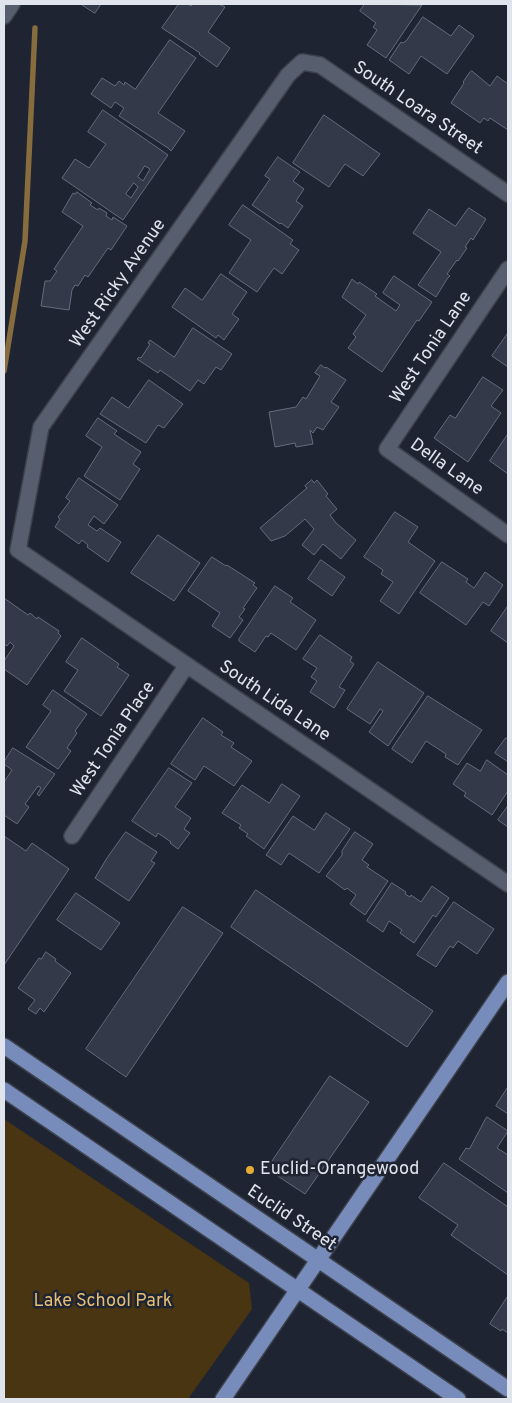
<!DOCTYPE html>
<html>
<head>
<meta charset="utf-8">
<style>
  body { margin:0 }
  #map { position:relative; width:512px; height:1403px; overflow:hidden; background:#1e2432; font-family:Overpass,sans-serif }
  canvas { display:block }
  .frame { position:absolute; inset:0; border:5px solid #e0e4ed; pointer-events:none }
</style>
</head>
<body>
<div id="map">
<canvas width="512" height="1403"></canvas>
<div class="frame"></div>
</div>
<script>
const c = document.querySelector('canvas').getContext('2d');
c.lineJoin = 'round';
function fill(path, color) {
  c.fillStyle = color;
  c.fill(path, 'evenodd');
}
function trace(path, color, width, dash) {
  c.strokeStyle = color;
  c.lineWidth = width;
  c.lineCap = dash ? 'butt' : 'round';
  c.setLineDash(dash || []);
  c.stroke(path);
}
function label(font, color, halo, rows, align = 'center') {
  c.font = font + ' Overpass,sans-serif';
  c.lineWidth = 5;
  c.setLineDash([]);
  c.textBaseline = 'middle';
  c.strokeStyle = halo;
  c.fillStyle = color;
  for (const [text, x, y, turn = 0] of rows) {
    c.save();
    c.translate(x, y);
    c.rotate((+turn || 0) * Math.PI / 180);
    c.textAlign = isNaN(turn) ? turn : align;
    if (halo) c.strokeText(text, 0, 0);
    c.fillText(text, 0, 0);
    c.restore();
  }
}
const green = new Path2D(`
  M4 1119 249 1283 252 1309 188 1399H4Z`);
const stream = new Path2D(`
  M4 371 25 241 35 28`);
const building = new Path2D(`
  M81 4H101L95 13Z
  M179 4H188L191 6 193 4H219L225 7 208 32 230 48 217 67 199 54 200 53 162 28Z
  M365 4 422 5 386 58 367 45 377 30 373 27 376 23 360 11Z
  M423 17 451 36 459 25 474 36 447 74 421 56 409 74 389 60 401 42 403 43 406 41Z
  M170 40 196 58 158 113 185 131 171 151 168 148 119 116 124 108 115 102 111 108 91 94 102 78 115 86 119 81 124 85 125 82 135 89Z
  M472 71 490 86 497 76 508 84V130L490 118 488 121 484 118 480 123 451 103 464 83 463 82 470 72Z
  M103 110 168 155 123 220 62 178 75 159 89 168 106 144 88 132ZM145 166 150 169 143 181 138 177ZM134 183 138 187 131 198 126 194Z
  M324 115 380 154 363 176 345 164 329 187 293 163Z
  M278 157 300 172 293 181 304 189 296 201 303 206 288 228 281 223 280 224 252 205 270 179 265 176Z
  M77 192 92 203 90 205 98 210 99 208 107 213 106 216 112 220 113 217 127 226 111 250 108 248 88 277 85 275 78 286 75 285 72 290 69 310 41 306 45 281H50L57 271 54 269 83 226 62 212 73 193 75 194Z
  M243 205 293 240 290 244 299 250 282 274 274 268 257 292 229 273 251 240 229 225Z
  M469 208 486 219 473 240 471 238 465 247 467 248 458 261 457 260 447 274 450 276 447 279 436 297 418 285 441 252 413 233 429 209 455 226Z
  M221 274 247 292 232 314 239 319 224 340 218 335 216 338 172 307 185 288 202 300Z
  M394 276 432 302 419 321 417 320 382 372 348 348 356 337 353 334 366 315 342 297 352 279 358 284 359 282 377 294 375 296 396 311 400 305 383 293Z
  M193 328 232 354 221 370 216 367 204 384 198 380 190 391 160 370 158 373 137 359 139 357 141 358 150 344 148 343 150 340 174 357Z
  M508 333V367L492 356Z
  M321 365 325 368 326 367 346 380 331 402 339 407 323 430 317 427 313 433 310 430 313 444 296 447 295 443 275 447 269 412 296 407 303 397 306 399 320 376 315 373Z
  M483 377 503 390 491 406 501 413 468 462 434 438 450 415 455 418Z
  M149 380 183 404 164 428 158 425 146 443 100 414 112 397 128 408Z
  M98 418 117 431 114 434 141 452 133 464 140 469 120 500 84 476 102 447 86 436Z
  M508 434V474L490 461Z
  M79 478 118 505 104 524 94 516 88 525 97 531 100 528 121 542 108 562 87 547 88 545 82 540 79 544 55 527 60 519 58 517 70 501 66 498Z
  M312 480 314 483 317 480 328 494 326 496 337 509 330 515 336 523 356 540 341 559 323 544 314 555 302 545 314 529 305 519 285 536 271 541 260 528 307 488 305 486Z
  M395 512 418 527 408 542 435 561 399 614 380 601 393 582 381 574 383 570 364 557Z
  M158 535 200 563 174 601 131 573Z
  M212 557 226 566 227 565 255 583 253 585 257 588 243 608 245 609 239 617 243 620 230 638 212 626 220 613 188 591Z
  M321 560 345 577 332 596 308 579Z
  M442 562 468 579 466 582 474 588 485 572 503 585 489 606 483 602 466 625 420 593Z
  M275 586 293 598 290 602 316 620 296 650 271 633 268 637 266 636 255 652 239 641V639Z
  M4 598 28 615 30 613 37 619 38 617 59 631 58 633 61 636 27 685 4 669V661L14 646 10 642 7 646 4 644Z
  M508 606V643L491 631Z
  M320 635 352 657 350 661 354 664 339 687 345 690 334 708 310 692 317 681 311 677 317 668 303 659Z
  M82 638 119 664 117 667 129 675 101 716 64 691 78 670 66 662Z
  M378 662 424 693 388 746 369 732 383 711 380 709 370 724 347 709Z
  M53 690 87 714 75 731 77 733 67 748 71 751 58 769 26 747 51 711 43 705Z
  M428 696 482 730 458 765 445 757 446 754 426 741 412 763 392 749Z
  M203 718 223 732 221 735 234 743 231 747 252 761 234 786 204 766 195 780 171 764Z
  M506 738 508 739V762L495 753Z
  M13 748 55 774 39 796 37 794 41 788 38 786 25 804 29 807 17 824 4 815V782L12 770 4 764V762Z
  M487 760 508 775V791L492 815 464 796 466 793 453 784 467 763 480 771Z
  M169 768 192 783 175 807 191 818 184 829 190 833 178 849 170 843 171 842 158 833 156 837 132 821Z
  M282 784 300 796 264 849 246 836 248 834 239 828 241 825 222 813 242 785 269 803Z
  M508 806V827L498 820Z
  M326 813 350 829 319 873 289 853 281 865 266 855 293 816 314 830Z
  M126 832 157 852 151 861 155 863 129 901 95 878 107 858Z
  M355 832 373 844 362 860 369 865 367 867 388 881 365 915 350 904 356 895 347 888 345 890 326 876 342 855V851Z
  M4 836 26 851 32 843 69 869 4 965Z
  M392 883 406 892 405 894 410 897 411 895 421 902 432 886 449 898 436 917 433 915 414 943 400 933 402 930 389 921 383 932 367 921Z
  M256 890 433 1011 407 1047 231 927Z
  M76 893 120 923 101 950 57 920Z
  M454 902 494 929 477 954 458 941 453 948 450 946 436 967 417 955Z
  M183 907 223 933 126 1077 86 1049Z
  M46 952 56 959 55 961 71 973 44 1012 40 1008 36 1014 28 1009 35 1000 18 988 39 958 41 959Z
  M330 1076 369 1102 305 1194 267 1169Z
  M508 1087V1114L496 1106Z
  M487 1117 508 1131 497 1148 508 1155V1193L459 1159 466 1148 469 1149Z
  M444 1163 508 1207V1275L451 1235 458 1225 419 1198Z
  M508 1296V1333L502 1329 501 1331 490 1324Z`);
const minor = new Path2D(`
  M4 16 12 4
  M508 194 320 65 302 62 288 75 41 427 18 550 508 884
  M508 269 387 449 508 535
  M72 836 187 665`);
const major = new Path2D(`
  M4 1046 508 1389
  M4 1090 458 1399
  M223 1399 508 982`);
const markers = [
  [250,1170,5,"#e7ac36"]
];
const streetNames = [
  ["South Loara Street",417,109,34],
  ["West Ricky Avenue",119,284,-55],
  ["West Tonia Lane",432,348,-56],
  ["Della Lane",446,468,35],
  ["South Lida Lane",274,702,34],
  ["West Tonia Place",114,740,-56],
  ["Euclid Street",291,1219,34]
];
const poiNames = [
  ["Euclid-Orangewood",260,1170]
];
const parkNames = [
  ["Lake School Park",103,1302]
];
fill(green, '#493511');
trace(stream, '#876c3d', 5.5);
fill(building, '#333948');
trace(building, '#646b7b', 1);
trace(minor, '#3c414c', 18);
trace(major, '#3c414c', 18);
trace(minor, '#575f6e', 15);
trace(major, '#778cbb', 15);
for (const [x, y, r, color] of markers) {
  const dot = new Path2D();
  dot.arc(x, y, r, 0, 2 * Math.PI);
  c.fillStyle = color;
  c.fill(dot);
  trace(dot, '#1e2432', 2);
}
label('18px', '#e0e4ed', '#1e2432', streetNames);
label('18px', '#e0e4ed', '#1e2432', poiNames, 'left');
label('18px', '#e7bd74', '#1e2432', parkNames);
</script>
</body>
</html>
